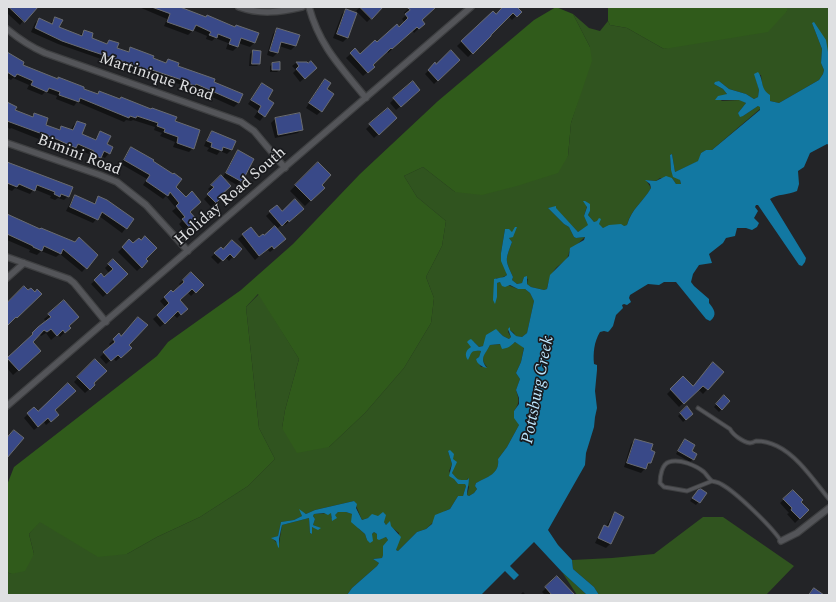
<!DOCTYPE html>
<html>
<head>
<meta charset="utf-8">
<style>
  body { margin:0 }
  #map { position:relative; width:836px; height:602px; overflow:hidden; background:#232427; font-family:Spectral,serif }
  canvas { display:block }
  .frame { position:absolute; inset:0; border:8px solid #dfe0e2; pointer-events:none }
</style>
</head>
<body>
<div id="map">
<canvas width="836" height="602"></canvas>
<div class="frame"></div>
</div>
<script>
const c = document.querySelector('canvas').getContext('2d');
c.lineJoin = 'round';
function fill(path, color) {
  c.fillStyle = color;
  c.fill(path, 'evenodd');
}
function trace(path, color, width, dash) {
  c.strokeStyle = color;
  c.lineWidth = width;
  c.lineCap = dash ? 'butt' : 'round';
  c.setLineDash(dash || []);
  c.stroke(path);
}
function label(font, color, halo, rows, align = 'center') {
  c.font = font + ' Spectral,serif';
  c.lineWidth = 3.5;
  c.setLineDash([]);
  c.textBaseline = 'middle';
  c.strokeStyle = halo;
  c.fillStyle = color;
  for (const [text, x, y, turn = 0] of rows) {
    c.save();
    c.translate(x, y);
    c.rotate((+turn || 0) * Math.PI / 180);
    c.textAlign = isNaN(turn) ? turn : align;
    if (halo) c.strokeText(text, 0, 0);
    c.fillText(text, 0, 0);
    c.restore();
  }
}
const green = new Path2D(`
  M787 7H829V58L812 23 822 49 821 63 824 70 823 74 819 80 779 103 770 101 769 95C762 91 762 83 761 75L755 74 759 90 758 97 754 99 746 94 729 89 719 81 714 84 723 89 727 94 721 101 740 100 746 103 738 113 743 116 758 106H760V109L712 150H706L701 153 699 161 675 172 672 154 670 155 671 170 680 180 681 184H676L672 178H660L656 181 646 180 651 188C644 201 631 209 627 225L624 226 603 228 598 224 600 221 594 222 588 215 590 211 587 206 584 216 589 225 578 232 554 207 548 208 564 224 569 227 574 237 576 238 585 237 569 252C569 259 562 263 557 267 552 272 548 282 547 289L544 290 531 287 527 284 528 279 524 277 522 283 517 284 512 280 513 277C505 259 505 261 512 242L509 238 512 232 505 229 501 253 507 275 501 278H496L497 288V283L500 282 518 289H525L530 293 534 301 527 333 522 337 515 336 514 333 510 330V327L508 332 511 337 509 339 503 336 499 332 483 346 479 347 474 342 471 347 470 356V353L475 350 481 351 479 357 476 359 481 367H487C479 358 485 354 490 345L514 343 515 342 524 347 521 362 516 373 520 379 516 390C519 399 520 403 514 411L519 425 507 447 498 459C500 474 488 477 476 483L475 486 477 489 474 493 469 496 467 495 469 487 467 484 469 480 468 478 467 480H457L452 473C455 464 453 459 448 451L452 464 449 471 458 484 465 483 466 486 463 496H458L450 509 445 511 426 529 417 532 398 551 396 550 399 533 390 526V522L386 525 384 522V518C376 516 370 517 362 520L354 501 315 510 306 514 301 511 302 516 294 520 281 522 278 536 272 538 278 544H279L282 525 309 518 310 533 312 534V527L320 528 313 525 315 519 313 516 314 514 332 513 331 518 338 512H346L352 514 359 529 365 534 367 540 374 532 377 534V539L386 537 388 540 383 550V555L382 558 373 559 379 563 377 566 352 588 347 595H7V572L11 574 34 554 29 534 40 521 127 554 157 537 200 517 248 486 275 459 259 428 246 307 259 294 299 359 285 410 282 428 329 447 365 413 404 368 431 323 434 298 426 277 442 246 446 221 417 197 404 176 423 167 455 192 568 156 571 123 580 94 590 47 573 14 589 28 600 31 608 21 610 25 627 28 664 49 787 11Z
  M703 517H723L794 566 766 595H599L594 587 573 569 572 560 612 558 654 554Z
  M562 572 587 595H577Z`);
const forest = new Path2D(`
  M556 7 573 14 590 47 592 61 571 123 568 156 558 173 517 186 482 195 455 192 423 167 404 176 417 197 446 221 442 246 426 277 434 298 431 323 404 368 365 413 329 447 297 453 282 428 285 410 299 359 258 294 246 307 259 428 275 459 248 486 200 517 157 537 127 554 98 557 40 522 29 534 34 554 25 571 11 574 7 572V485L14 467 157 356 168 342 241 290 293 244 360 174 438 101 534 20Z
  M608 7H787V11L768 32 664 49 627 28 610 25 608 21Z`);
const water = new Path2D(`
  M814 22 826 40 829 58V145L827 144 810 153 804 167 798 171 799 184 797 191C788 195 777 194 770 199L806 258 805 262 802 266 799 265 758 205H756L755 207 758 211 754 218 759 223 757 227 752 230 746 228H737L735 236 726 238 723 243 709 254 712 263 699 265 693 274 691 282 694 286 709 299V303C714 309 718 315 710 321L706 319 676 282H664L659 285 648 284 630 295 629 298 631 302 627 305 624 304 622 305 623 308 616 315 613 326 610 330 608 332 604 331 600 332C594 342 593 353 594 364L597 365V370L595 391 597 408 595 417 594 427 586 453 585 465 548 530 558 545 572 560 573 569 594 587 599 595H587L562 572 534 542 510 566 519 575 514 580 505 571 481 595H347L352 588 377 566 379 563 373 559 382 558 383 555V546L388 540 386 537 379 540 377 539V534L374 532 372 534 373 541 370 543 367 540 365 534 351 522 352 514 346 512H338L335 515 337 518 332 521 331 513 328 515 324 513 314 514 313 516 315 519 313 525 321 528 318 530 312 527V534L310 533 309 518 282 525 279 539V548L278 547 276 541 271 538 278 536 281 522 294 520 302 516 299 509 306 514 315 510 354 501 357 504 356 508 362 520 368 518 372 514 378 516 383 512 386 515 384 522 386 525 390 521 391 526 401 537 396 550 398 551 417 532 426 529 432 524 435 515 450 509 458 496H463L466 486 465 484H458L454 479 449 476 452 464 448 451 450 450 454 454 453 459 457 462 452 473C458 480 457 480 467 480L469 478C469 484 467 489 467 495L469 496 474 493 477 489 475 486 476 483C487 477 500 474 498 459L507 447 519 425 514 418V411L519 404V398L516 390 520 379 516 373 521 362 524 348 515 342C510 346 509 348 502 349L500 344 490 345C485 355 479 358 487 368 482 367 477 364 476 359L479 357 481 351C470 350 472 353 468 360 464 355 466 350 471 347L467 342 469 340 471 339 479 347 483 346 486 335 496 329 503 336 509 339 511 337 508 329 510 327V330L516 336 522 337 527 333 534 301 530 293 525 289H518L510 285 505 287 502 286 500 282 497 283V297L495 304 493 300 494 279 504 277 507 275 501 261V253L505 229H509L512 232 515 227H517L513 237 509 238 512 242C505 261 505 259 513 277L512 280 517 284 522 283 524 277 527 276V284L531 287 544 290 547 289 550 275 569 256 570 248 584 240 585 237 576 238 574 237 569 227 564 224 548 208 556 206V208L578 232 588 225 584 216 587 207 583 201H585L590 204V211L588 215 594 222 597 221 599 218 601 219 599 224 603 228 609 225 621 224 624 226 627 225C632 208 643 202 651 188L650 184 645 180 656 181 666 176 672 178 676 184H681L680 180 673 177 671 170 670 155 672 154 675 172 698 161 701 153 706 150H712L760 110V107L758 106 743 116 740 117 738 113 746 103 739 100H715L718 96 727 94 723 89 714 84 715 82 719 81 729 89 746 94 754 99 758 97 759 90 754 74 758 72C764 80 760 89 770 95V101L779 103 819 80 823 74 824 70 821 63 822 49 812 23Z`);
const shadow = new Path2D(`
  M7 7H33L20 25 7 13Z
  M139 7H179L254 43 250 47 238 43 237 47 233 51 226 49 228 43 215 38 212 41 206 39 207 36 193 30 188 35 164 26 167 19Z
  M360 7H382L367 22 356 11Z
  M410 7H433L421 20 420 27 414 33 412 30 388 53 387 51 372 65 374 66 363 76 346 58 355 50 360 55 399 28 405 23 402 19 406 15 404 13Z
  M504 7H515L520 12 512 20 508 16 489 35 490 36 468 57 457 46 493 12 496 15Z
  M346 10 347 38 343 42 333 38 342 14Z
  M55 18 58 28 79 36 84 31 90 39 106 44 109 41 116 48 127 52 131 49 165 63 168 60 177 66 213 82 238 103 234 107 192 88 190 90 181 87 182 85 145 73 144 74 58 44 31 32 35 23 40 19 50 24Z
  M277 29 295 46 291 50 279 46 277 53 273 57 267 55 273 34Z
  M253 51 259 64 257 66H249L250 54Z
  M7 53 21 65 57 80 58 79 97 95 99 92 174 122 193 148 189 152 173 147 175 142 160 136 162 133 154 130 155 127 133 120 131 121 126 120 124 122 77 102 74 106 56 99 57 96 45 92 42 95 27 89 29 85 13 78 11 80 7 78Z
  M459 60 434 84 425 74 435 64 436 65Z
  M296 63H306L311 72 300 82 293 73 296 70 292 66Z
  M273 64 279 70 277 72H270V66Z
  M325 80V90L321 111 317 115 306 108 321 84Z
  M262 85 266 99 273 103 260 121 254 117 258 111 248 104Z
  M415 94 396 110 390 103 394 99Z
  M7 103 14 110 31 117 34 114 44 125 58 130 62 127 71 131 73 126 77 122 80 135 94 141 100 132 109 153 105 158 101 156 96 162 89 159 91 155 75 148 71 152 11 128 10 129 7 127Z
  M387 109 396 118 374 138 366 129Z
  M275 119 302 129 298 133 275 138 271 123Z
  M212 132 235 141 231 150 227 154 220 151 217 155 207 151 209 148 204 146 208 136Z
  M132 149 152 161 175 187 189 212 196 220 184 230 179 224 182 221 172 211 176 208 166 196 163 199 143 185 147 179 121 164 127 153Z
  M238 152 241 181 237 185 223 177 234 156Z
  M7 162 71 187 68 196 64 200 58 198 55 200 50 198 51 196 34 189 30 194 15 188 12 191 7 189 8 183H7Z
  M318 163 320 185 323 188 305 206 290 191Z
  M221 177 219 196 221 197 211 207 204 199 211 192 208 189Z
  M75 196 93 204 99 197 132 220 122 233 99 216 93 223 66 211 71 201Z
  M277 206 282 212 299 213 285 225 283 223 277 229 281 243 270 252 267 249 255 260 238 239 250 228 258 238 264 237 276 227 266 216Z
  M7 217 97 255 82 272 60 254 56 257 41 251 37 255 29 252 30 250 7 240Z
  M129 241 147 261 137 271 118 252Z
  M221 248 223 250 240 249 229 261 225 257 218 264 211 257Z
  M113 260 127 274 103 297 91 284 101 275 104 278 109 273 105 268Z
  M191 273 202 285 191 296 187 292 178 300 186 309 177 318 174 315 160 327 153 319 166 308 160 301 171 291 173 294 181 286 179 284Z
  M49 315 69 328 60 337 58 334 51 340 46 333 41 336 39 334 32 342 34 356 13 375 7 368V359L46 322 44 319Z
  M119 335 128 345 126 352 116 361 113 358 106 364 100 357 111 346 109 344Z
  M95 360 92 383 94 385 85 393 74 382Z
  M723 372 703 394 698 389 679 407 667 394 683 378 692 387Z
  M724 396 729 401 719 412 714 407Z
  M687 408 692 414 683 422 678 416Z
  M54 411 58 415 46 425 44 422 34 430 24 418 28 414Z
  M635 440 650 451V463L641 473 624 467 631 444Z
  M685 440 691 451 693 459 690 462 676 454Z
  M793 491 799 502 808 510 795 523 787 514 789 513 780 503Z
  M706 493 696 505 690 501 696 494Z
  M615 514 623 517 610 544 606 548 595 543 601 531 605 527H606L611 518Z
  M557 577 573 595H545L542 592Z
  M523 592 526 595H520Z`);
const building = new Path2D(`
  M9 7H38L25 22Z
  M152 7H180L206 17 207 15 235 27 236 25 259 33 255 43 241 38 238 47 229 44 231 39 218 34 217 38 209 35 211 32 196 25 193 31 167 22 170 14Z
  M360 7H383L372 19Z
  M407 7H436L422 20 425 24 419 29 417 27 392 49 391 48 373 65 375 67 368 73 350 53 355 48 360 54 375 40 377 42 397 24 399 27 408 18 405 14 410 10Z
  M503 7H519L518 8 522 12 517 17 513 13 491 35V36L473 54 461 41 493 11 496 14Z
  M346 9 357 13 348 38 337 34Z
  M55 17 63 20 59 27 82 36 84 30 93 33 92 38 107 44 109 40 119 43 117 48 129 52 130 47 154 56 153 58 166 63 168 59 179 63 178 66 215 79 214 82 243 94 239 103 196 84 195 86 185 82V81L149 69V70L88 50 62 41 35 28 39 18 52 24Z
  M277 28 300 35 296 46 281 42 278 53 270 51Z
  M253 50 261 51 260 64H252Z
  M451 50 460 60 438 81 428 70 435 62 436 64Z
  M7 52 24 62 23 65 58 79V77L84 87V89L98 94 99 91 120 99 121 97 151 109 152 108 177 117 175 121 200 130 194 149 177 143 178 137 164 132 165 129 157 126 158 123 137 116 136 118 130 116 129 118 80 98 79 102 59 95 60 92 49 88 47 92 31 85 33 81 17 74 15 77 7 72Z
  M311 61 317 68 305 79 296 69 299 66 296 62H307L308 63Z
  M280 62V70H272V63Z
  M325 79 331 83 327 89 334 94 322 112 309 103Z
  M413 81 420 90 401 107 393 98Z
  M262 83 273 90 268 99 274 103 265 117 258 112 261 106 251 100Z
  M7 102 17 107 15 110 33 117 34 113 48 118 46 125 60 130 61 126 73 130 77 121 86 124 82 134 96 140 100 131 111 136 107 144 113 147 110 154 104 151 101 158 92 155 94 151 78 144 76 148 56 139 7 121Z
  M388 108 397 118 379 135 369 124Z
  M300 113 303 130 278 135 275 118Z
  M212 131 236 141 232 150 223 147 222 151 211 147 212 143 207 141Z
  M131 147 154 160 153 161 173 174 174 173 182 179 176 187 186 197 192 191 201 202 190 212 197 220 189 227 182 219 185 217 176 206 179 203 170 192 168 196 146 181 150 175 124 160Z
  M238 150 254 159 242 182 226 173Z
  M7 162 73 187 69 197 61 194 60 197 54 194 55 192 37 185 35 191 19 184 17 187 7 183Z
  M318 162 331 175 322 185 325 188 311 201 295 185Z
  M221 175 231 186 220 196 222 197 216 203 207 194 214 187 211 185Z
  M75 195 95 204 98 196 107 200 134 219 127 229 102 212 98 220 70 207Z
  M295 199 304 209 289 222 288 220 282 226 269 211 277 205 282 211Z
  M7 214 40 229 41 228 75 242 79 237 98 255 87 269 63 249 61 254 44 246 42 251 33 247V246L7 234Z
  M275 226 286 239 274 249 272 246 259 256 242 234 251 227 259 237 263 234 264 235Z
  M145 236 157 248 146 259 148 261 142 268 122 247 129 239 133 243 139 238 141 240Z
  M232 240 242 249 234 258 230 254 223 261 214 253 221 247 223 249Z
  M113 259 128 274 107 294 94 280 101 273 104 277 113 269 108 264Z
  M191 272 204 285 196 293 192 289 180 300 188 309 181 315 178 311 165 324 157 315 169 303 164 297 171 290 173 292 184 282 183 280Z
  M24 286 28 290 31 288 35 292 37 289 42 294 17 318 16 317 7 326V303Z
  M64 300 79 317 69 326 71 328 65 333 63 330 57 336 51 329 47 332 44 330 33 342 41 351 19 371 7 358 33 334 32 333 38 327 51 317 48 314Z
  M138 317 148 325 129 345 132 348 121 358 118 355 111 361 103 352 115 342 113 339 119 333 121 336Z
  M95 359 107 371 94 383 95 385 90 390 77 377Z
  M713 362 724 372 708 390 703 386 684 404 670 389 683 376 693 386Z
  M68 383 76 391 55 410 59 415 51 422 48 418 38 427 27 413 34 407 38 411Z
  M724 395 730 401 722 410 716 404Z
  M687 406 693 414 686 420 680 413Z
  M14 430 24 438 7 458V438Z
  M635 439 653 444 651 450 655 452 651 463H648L646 469 627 463Z
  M685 439 695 445 692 451 697 454 694 460 678 451Z
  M701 489 707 493 700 503 692 498 698 490Z
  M793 490 803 500 801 502 809 510 800 519 791 510 792 508 783 499Z
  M615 512 624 517 611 544 598 538 604 525 608 527Z
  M557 576 575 595H552L545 587Z
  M814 588 824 595H809Z`);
const lane = new Path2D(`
  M698 408 730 429C733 435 743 442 750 443 752 443 754 442 756 441 763 441 771 443 777 446 798 456 814 481 829 499
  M712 481 687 491 664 487 660 483C660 476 662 464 669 462 679 458 697 466 704 472 707 475 709 479 712 481 715 482 718 482 721 484 736 492 772 527 781 541`);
const street = new Path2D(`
  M239 7C261 15 280 12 302 7
  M309 7C320 47 341 67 366 98
  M7 29C19 39 31 47 45 53L241 122 254 131 285 168
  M7 143 100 175 117 182 146 205 188 251
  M7 257 69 279 74 283 106 322
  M7 278 24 263
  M7 406 471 7
  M781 541 797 533 829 508`);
const streetNames = [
  ["Martinique Road",156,78,19],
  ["Bimini Road",79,156,21],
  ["Holiday Road South",231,197,-41]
];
const waterNames = [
  ["Pottsburg Creek",539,390,-79]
];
fill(green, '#30541f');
fill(forest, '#305b1b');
fill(water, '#1278a2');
fill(shadow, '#0007');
fill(building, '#394988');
trace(building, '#6a6c70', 1);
trace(lane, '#3f4042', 5);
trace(street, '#3f4042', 8);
trace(lane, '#545559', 3);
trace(street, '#545559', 5.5);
label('16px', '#dfe0e2', '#191a1d', streetNames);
label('italic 17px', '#bce6fe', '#191a1d', waterNames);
</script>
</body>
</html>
